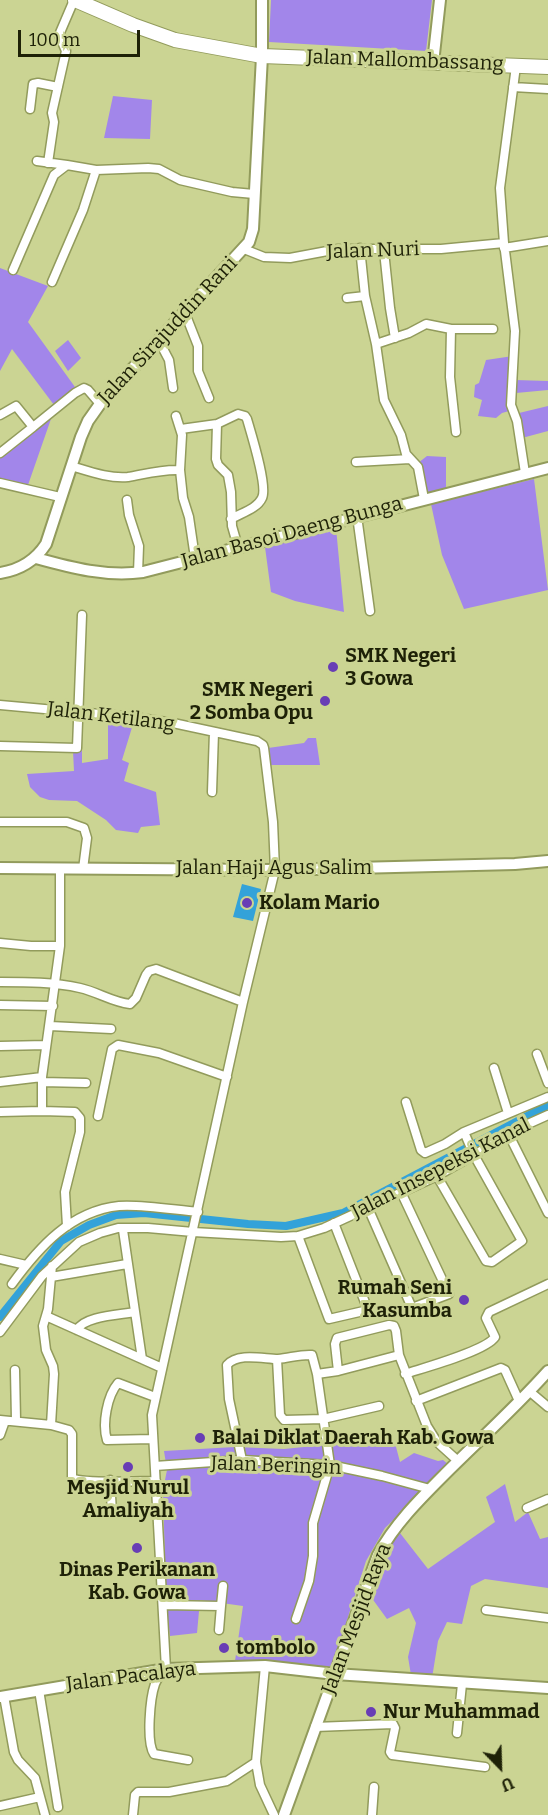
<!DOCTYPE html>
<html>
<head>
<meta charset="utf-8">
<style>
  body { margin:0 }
  #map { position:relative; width:548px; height:1815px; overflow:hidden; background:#cbd493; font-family:Bitter,serif }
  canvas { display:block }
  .north { position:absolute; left:470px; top:1737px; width:60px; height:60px; -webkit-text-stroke:4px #cbd493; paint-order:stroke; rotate:157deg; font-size:16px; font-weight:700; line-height:24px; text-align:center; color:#1e2107 }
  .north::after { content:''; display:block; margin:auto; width:21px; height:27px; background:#1e2107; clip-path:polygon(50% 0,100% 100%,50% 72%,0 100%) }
  .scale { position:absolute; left:18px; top:30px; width:122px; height:27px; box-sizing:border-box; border:3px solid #1e2107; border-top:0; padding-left:8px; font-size:18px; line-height:21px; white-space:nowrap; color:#1e2107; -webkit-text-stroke:4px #cbd493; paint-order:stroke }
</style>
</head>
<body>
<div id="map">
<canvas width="548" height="1815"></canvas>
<div class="north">U</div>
<div class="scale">100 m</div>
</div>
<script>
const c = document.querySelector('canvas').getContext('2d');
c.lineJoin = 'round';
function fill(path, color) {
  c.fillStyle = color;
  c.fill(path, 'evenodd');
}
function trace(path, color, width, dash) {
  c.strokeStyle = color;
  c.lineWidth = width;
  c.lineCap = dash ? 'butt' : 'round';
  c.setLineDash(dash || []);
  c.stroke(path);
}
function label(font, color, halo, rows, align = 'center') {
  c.font = font + ' Bitter,serif';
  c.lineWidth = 6;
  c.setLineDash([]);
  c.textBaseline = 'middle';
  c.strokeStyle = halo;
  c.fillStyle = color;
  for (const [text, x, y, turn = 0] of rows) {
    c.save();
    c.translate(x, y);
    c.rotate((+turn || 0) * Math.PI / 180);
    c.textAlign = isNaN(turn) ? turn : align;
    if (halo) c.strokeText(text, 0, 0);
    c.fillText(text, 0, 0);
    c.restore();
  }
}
const green = new Path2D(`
  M271 0H432L426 51 269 42Z
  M113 96 152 100 150 139 104 138Z
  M0 268 48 286 28 322 75 387 54 405 12 349 0 371Z
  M68 340 81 358 68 371 55 351Z
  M513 356 509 411 502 413 496 418 478 416 482 400 474 397 475 385 479 383 486 360Z
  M515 380 548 381V390L516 393Z
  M548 406V431L522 438 519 413Z
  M52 416 28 485 0 480V455Z
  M427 456 446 457V490L426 497 418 463Z
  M534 479 548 590 464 609 442 555 431 504Z
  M336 528 344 612 295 601 271 592 265 547Z
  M108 719 134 721 122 760 129 763 124 781 156 792 160 825 141 827 138 833 116 830 106 820 77 801 49 800 40 797 30 787 27 774 74 771 73 751 82 750V763L108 759Z
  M308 738H316L320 765H270L268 748 304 743Z
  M383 1434 387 1446 395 1443 400 1462 414 1453 438 1461 443 1460 449 1465 385 1528 366 1561 331 1670 235 1661 243 1606 200 1600 197 1633 170 1636 166 1600 163 1490 167 1470 164 1451 235 1447 284 1449 314 1446 315 1442 335 1440 342 1446 355 1444Z
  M505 1484 515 1522 528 1512 540 1539 548 1537V1588L485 1579 471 1586 462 1624 447 1622 438 1641 432 1678 411 1675 408 1657 416 1623 409 1608 387 1619 371 1597 384 1552 400 1533 428 1569 495 1522 486 1497Z`);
const water = new Path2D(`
  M242 884 261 889 253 921 233 917Z`);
const canal = new Path2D(`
  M0 1317 61 1241 89 1225 116 1215 144 1213 248 1224 286 1226 343 1213 548 1105`);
const minor = new Path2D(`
  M516 66 500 188 504 243 515 331 511 405 517 421 525 473
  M513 87 548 89
  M30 109 33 84 38 83 58 87
  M37 161 67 165
  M48 163 54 122 52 113 66 51 59 35 74 0
  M360 248 365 296 376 344 384 400 401 435 406 454 418 467 424 499
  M504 248 548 241
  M244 249 264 257 290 258 338 249H441L504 243
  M384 251 390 308 395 338
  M13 270 54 175 67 165 96 170
  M52 282 83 210 96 170 148 168 159 169 180 180 232 192 254 194
  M347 298 365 296
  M185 313 198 346V371L209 398
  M451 329 450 377 456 432
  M159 341 169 360 173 388
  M376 344 409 333 426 324 451 329H493
  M0 415 16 406 33 427 75 393 84 388 88 390 100 404
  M176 416 182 435 180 470
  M217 424 216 459 218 465 228 475 231 492 232 526 238 547
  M181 429 217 424 238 414 245 416 247 419C251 433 268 487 262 498 257 509 241 513 231 519
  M0 453 33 427
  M356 462 410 459
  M71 466C88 471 110 479 128 477 145 474 162 469 180 470L183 498 189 517 195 558
  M0 483 60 497
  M127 500 129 515 139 546 138 573
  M357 516 370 611
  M0 705 133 717 173 723 257 741 263 745 264 748 273 822 275 870 243 1002 152 1415 166 1669C162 1673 157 1678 155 1684 150 1698 146 1742 154 1754L188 1760
  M0 746 77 748 82 615
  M212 792 214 732
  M0 822H67L84 828 87 838 83 869
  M60 868V946L42 1077V1111L75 1112 80 1118V1132L65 1192 67 1226
  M0 943 31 946H60
  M0 982C27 982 54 982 80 988 98 992 112 1002 130 1004L136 998 146 975 149 971 156 969 243 1002
  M0 1005 53 1006
  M50 1026 111 1029
  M0 1046 46 1045
  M537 1054 548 1083
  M494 1068 508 1113
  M0 1082 42 1077
  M42 1082 86 1083
  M406 1102 421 1150 425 1153 445 1144 464 1132 548 1097
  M0 1112 42 1111
  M98 1116 112 1049 118 1045 159 1053 227 1077
  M509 1135 548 1213
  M437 1176 486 1261 492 1262 522 1241 474 1155 464 1132
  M368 1208 412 1308 449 1294 401 1192
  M123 1230 142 1359
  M298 1236 329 1319 368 1310 334 1223
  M0 1259 26 1265
  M52 1266 48 1309 43 1326 46 1350 53 1366 54 1374 51 1425 69 1430 72 1434V1478C83 1484 139 1481 156 1481
  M51 1277 127 1264
  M12 1284C39 1247 71 1211 119 1206 140 1204 175 1210 198 1212
  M46 1316 162 1368
  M77 1330C84 1316 119 1315 135 1312
  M0 1332 42 1276 79 1242 100 1233 118 1228H148L193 1232 281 1237 298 1236 324 1228 437 1176 528 1124 548 1115
  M277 1359 280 1415 284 1420 323 1419 379 1406
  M15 1370 16 1420
  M338 1371 335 1344 337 1338 389 1325 394 1326 396 1331 399 1355 427 1426 437 1442 458 1461
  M317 1374 338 1371 399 1355
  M405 1374C423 1368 486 1351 495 1337L486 1318 489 1312 548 1284
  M529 1391 548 1407
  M416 1401 501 1368 505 1370 519 1401
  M0 1420 51 1425
  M0 1435 5 1421
  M152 1439 107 1440C102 1424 107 1396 118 1383L155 1397
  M242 1460 229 1399 227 1365C238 1352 264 1359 278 1359 290 1358 301 1354 312 1355L317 1374 330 1465 313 1523V1556L309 1581 296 1619
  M155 1466 242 1460 330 1465 382 1476 430 1489
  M110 1480 112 1512
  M527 1508 548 1499
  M163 1605 221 1606 223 1586
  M486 1610 548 1618
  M219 1630 221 1606
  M265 1666 256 1762 260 1785 274 1815
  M39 1690 58 1807
  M4 1696 14 1752 18 1760 35 1778 45 1815
  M315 1727 393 1724 395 1728 390 1752 392 1755 485 1767
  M457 1733 462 1684
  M0 1806 40 1797
  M133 1815 135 1795 138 1792H169L227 1781 256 1762
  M372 1815 374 1787`);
const tertiary = new Path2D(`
  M433 63 440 0
  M36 558C72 568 106 577 143 572L548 468
  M0 573C20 570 35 561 46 544L81 437 88 421 100 404 249 242 253 229 262 56V0
  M0 868 275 870 515 864 548 861
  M0 1697 166 1669 265 1666 335 1674 548 1688
  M284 1815 378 1555C394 1525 419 1500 443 1476 478 1441 515 1408 548 1371`);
const trunk = new Path2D(`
  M75 0 133 25 175 40 262 56 548 67`);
const markers = [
  [333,667,6,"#683db5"],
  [325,701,6,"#683db5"],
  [247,903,6,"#683db5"],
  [464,1300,6,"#683db5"],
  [200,1438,6,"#683db5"],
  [128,1467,6,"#683db5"],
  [137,1548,6,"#683db5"],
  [224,1648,6,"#683db5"],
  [371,1712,6,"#683db5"]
];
const streetNames = [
  ["Jalan Mallombassang",405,61,2],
  ["Jalan Nuri",373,251,-2],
  ["Jalan Sirajuddin Rani",168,331,-47],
  ["Jalan Basoi Daeng Bunga",292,533,-15],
  ["Jalan Ketilang",111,717,7],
  ["Jalan Haji Agus Salim",274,868],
  ["Jalan Insepeksi Kanal",441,1169,-27],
  ["Jalan Beringin",276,1466,2],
  ["Jalan Mesjid Raya",357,1619,-69],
  ["Jalan Pacalaya",131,1677,-7]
];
const poiNames = [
  ["SMK Negeri",345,656],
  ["3 Gowa",345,679],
  ["SMK Negeri",313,690,"right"],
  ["2 Somba Opu",313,713,"right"],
  ["Kolam Mario",259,903],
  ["Rumah Seni",452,1288,"right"],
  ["Kasumba",452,1311,"right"],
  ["Balai Diklat Daerah Kab. Gowa",212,1438],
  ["Mesjid Nurul",128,1488,"center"],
  ["Amaliyah",128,1511,"center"],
  ["Dinas Perikanan",137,1570,"center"],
  ["Kab. Gowa",137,1593,"center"],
  ["tombolo",236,1648],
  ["Nur Muhammad",383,1712]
];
fill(green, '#a286ea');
fill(water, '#33a2d9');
trace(canal, '#33a2d9', 8);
trace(minor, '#929b5c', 11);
trace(tertiary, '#929b5c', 14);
trace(trunk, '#929b5c', 16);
trace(minor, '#fff', 8);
trace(tertiary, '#fff', 10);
trace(trunk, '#fff', 14);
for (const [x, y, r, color] of markers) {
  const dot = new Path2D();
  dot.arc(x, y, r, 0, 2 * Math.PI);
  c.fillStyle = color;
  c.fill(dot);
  trace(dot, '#cbd493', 2);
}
label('20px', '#1e2107', '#cbd493', streetNames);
label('bold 20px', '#1e2107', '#cbd493', poiNames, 'left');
</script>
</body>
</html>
